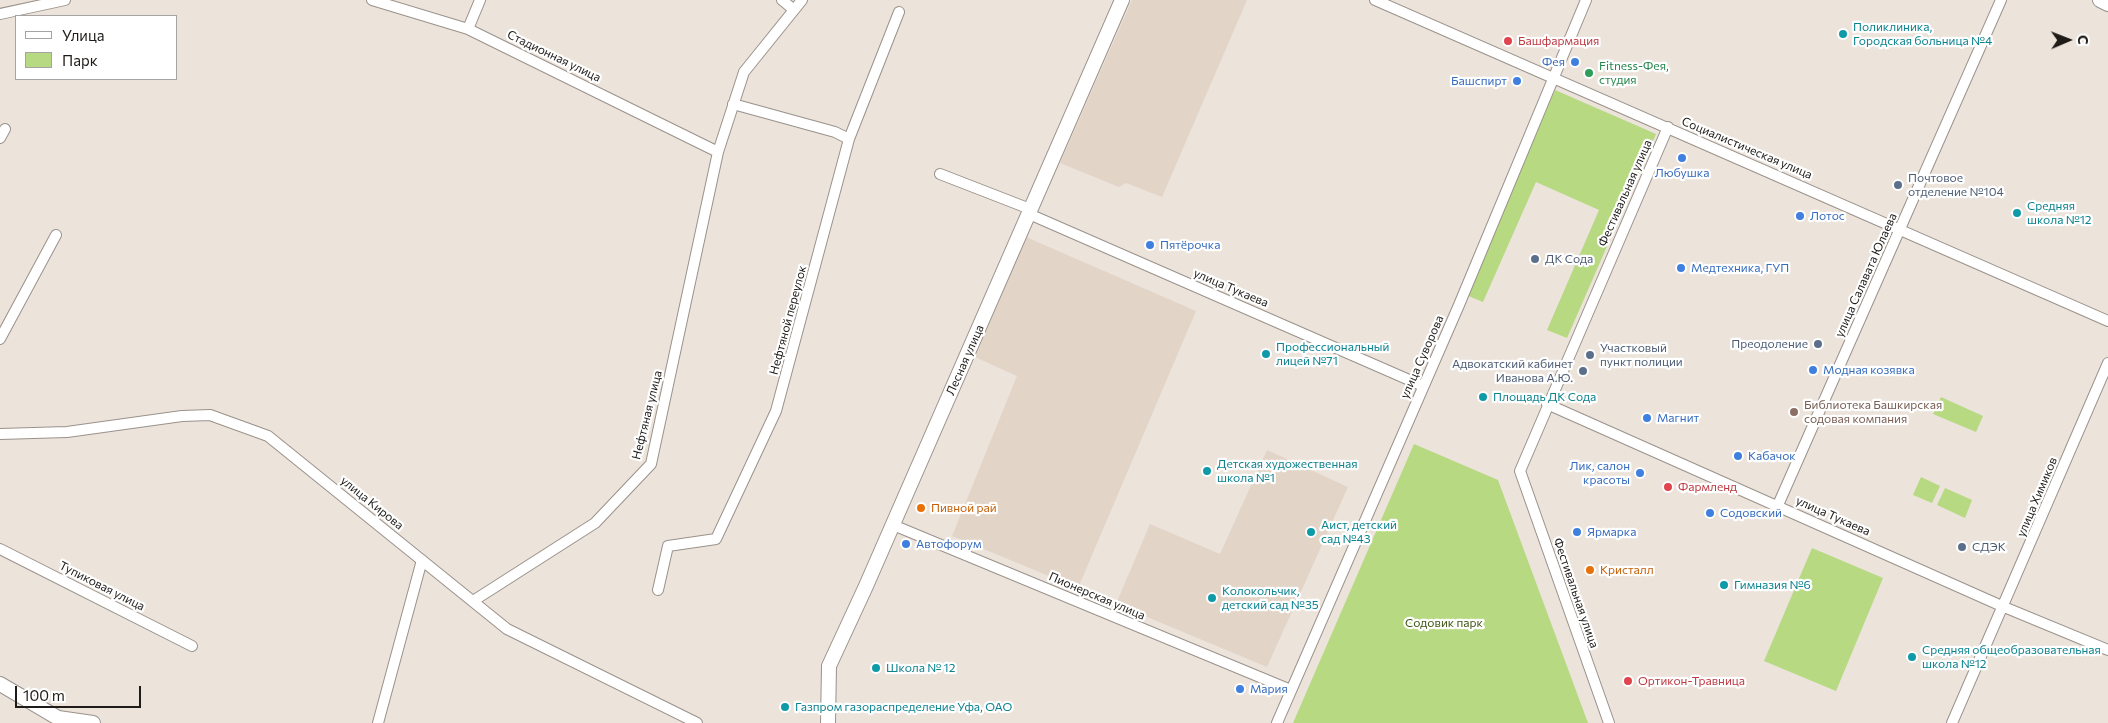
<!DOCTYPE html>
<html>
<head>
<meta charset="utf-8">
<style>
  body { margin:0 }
  #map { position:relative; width:2108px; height:723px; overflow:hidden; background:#ece3db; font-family:Commissioner,sans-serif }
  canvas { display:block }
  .legend { position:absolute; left:15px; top:15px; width:162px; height:65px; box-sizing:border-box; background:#fff; border:1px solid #a5a4a3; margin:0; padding:6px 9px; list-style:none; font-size:15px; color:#1e1b18 }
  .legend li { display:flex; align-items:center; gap:10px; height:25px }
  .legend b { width:25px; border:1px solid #a5a4a3 }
  .north { position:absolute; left:2043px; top:15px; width:50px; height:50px; -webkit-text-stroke:4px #fff; paint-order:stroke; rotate:89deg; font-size:14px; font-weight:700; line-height:20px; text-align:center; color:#1e1b18 }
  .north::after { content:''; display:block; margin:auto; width:18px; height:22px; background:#1e1b18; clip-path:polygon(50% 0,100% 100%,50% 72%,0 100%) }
  .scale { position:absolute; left:15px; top:686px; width:126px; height:22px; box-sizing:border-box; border:2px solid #1e1b18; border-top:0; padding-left:6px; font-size:15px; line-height:18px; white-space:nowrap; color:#1e1b18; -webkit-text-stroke:4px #fff; paint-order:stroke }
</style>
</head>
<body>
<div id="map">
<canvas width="2108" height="723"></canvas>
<ul class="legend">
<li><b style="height:6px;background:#fff"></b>Улица</li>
<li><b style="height:14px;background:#b6d981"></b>Парк</li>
</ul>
<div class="north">С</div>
<div class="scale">100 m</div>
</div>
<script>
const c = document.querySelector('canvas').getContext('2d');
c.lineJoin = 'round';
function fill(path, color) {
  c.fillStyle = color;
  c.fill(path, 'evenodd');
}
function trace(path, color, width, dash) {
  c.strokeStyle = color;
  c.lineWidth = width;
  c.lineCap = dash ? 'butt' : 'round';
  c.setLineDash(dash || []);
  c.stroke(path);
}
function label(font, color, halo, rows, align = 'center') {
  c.font = font + ' Commissioner,sans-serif';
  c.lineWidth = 4.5;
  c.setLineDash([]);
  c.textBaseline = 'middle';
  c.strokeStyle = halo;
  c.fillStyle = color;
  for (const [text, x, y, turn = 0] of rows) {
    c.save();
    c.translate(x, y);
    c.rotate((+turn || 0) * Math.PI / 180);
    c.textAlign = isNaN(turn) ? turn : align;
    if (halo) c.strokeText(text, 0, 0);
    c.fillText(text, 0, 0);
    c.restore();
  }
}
const built = new Path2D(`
  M1132 0H1247L1162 197 1126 183 1119 187 1060 163Z
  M1026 237 1196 311 1078 588 952 536 1017 376 975 357Z
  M1267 450 1348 487 1267 667 1116 604 1150 524 1220 554Z`);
const green = new Path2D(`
  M1555 90 1656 134 1567 338 1547 330 1599 210 1536 182 1483 302 1466 295Z
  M1941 397 1983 416 1976 432 1933 414Z
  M1414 444 1498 480 1588 723H1293Z
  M1921 477 1940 486 1932 503 1913 495Z
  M1945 488 1972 500 1965 518 1937 505Z
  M1812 548 1883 578 1836 691 1764 661Z`);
const minor = new Path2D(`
  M372 0 468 29 718 152
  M782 0 794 10
  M1375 0 2108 321
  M0 14 65 0
  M468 29 480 0
  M733 104 835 132 849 139
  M0 138 5 129
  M940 174 1025 207 1029 214 1423 386
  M0 339 56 235
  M1547 404 2004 607 2108 650
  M0 434 67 432 182 416 210 415 268 436 507 629 697 723
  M1778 505 2001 0
  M893 525 1291 690
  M0 549 192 646
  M658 590 668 546 716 539 776 411 849 139 899 12
  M473 601 595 523 651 464 718 152 744 72 802 0
  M378 723 422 560
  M1277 723 1459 305 1586 0
  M1609 723 1520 471 1668 127
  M1952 723 2108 363`);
const major = new Path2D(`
  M2100 0 2108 4
  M0 684 58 718 93 723
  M828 723 829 666 866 586 1122 0`);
const markers = [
  [1843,34,5,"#0f9aa8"],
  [1508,41,5,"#e0444e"],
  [1575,62,5,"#3f7fe0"],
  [1589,73,5,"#2e9e5b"],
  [1517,81,5,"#3f7fe0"],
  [1682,158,5,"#3f7fe0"],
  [1898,185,5,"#5c6f8a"],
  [2017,213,5,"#0f9aa8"],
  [1800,216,5,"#3f7fe0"],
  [1150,245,5,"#3f7fe0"],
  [1535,259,5,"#5c6f8a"],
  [1681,268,5,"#3f7fe0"],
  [1818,344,5,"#5c6f8a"],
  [1266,354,5,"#0f9aa8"],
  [1590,355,5,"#5c6f8a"],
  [1813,370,5,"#3f7fe0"],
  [1583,371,5,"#5c6f8a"],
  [1483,397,5,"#0f9aa8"],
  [1794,412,5,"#8d6e63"],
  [1647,418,5,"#3f7fe0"],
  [1738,456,5,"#3f7fe0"],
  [1207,471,5,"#0f9aa8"],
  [1640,473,5,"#3f7fe0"],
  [1668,487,5,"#e0444e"],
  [921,508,5,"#e8710a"],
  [1710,513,5,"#3f7fe0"],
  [1311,532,5,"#0f9aa8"],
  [1577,532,5,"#3f7fe0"],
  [906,544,5,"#3f7fe0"],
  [1962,547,5,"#5c6f8a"],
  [1590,570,5,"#e8710a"],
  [1724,585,5,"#0f9aa8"],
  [1212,598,5,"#0f9aa8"],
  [1912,657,5,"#0f9aa8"],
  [876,668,5,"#0f9aa8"],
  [1628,681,5,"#e0444e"],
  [1240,689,5,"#3f7fe0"],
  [785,707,5,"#0f9aa8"]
];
const cultureNames = [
  ["Поликлиника,",1853,27],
  ["Городская больница №4",1853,41],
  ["Средняя",2027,206],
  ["школа №12",2027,220],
  ["Профессиональный",1276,347],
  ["лицей №71",1276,361],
  ["Площадь ДК Сода",1493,397],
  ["Детская художественная",1217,464],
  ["школа №1",1217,478],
  ["Аист, детский",1321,525],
  ["сад №43",1321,539],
  ["Гимназия №6",1734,585],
  ["Колокольчик,",1222,591],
  ["детский сад №35",1222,605],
  ["Средняя общеобразовательная",1922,650],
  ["школа №12",1922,664],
  ["Школа № 12",886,668],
  ["Газпром газораспределение Уфа, ОАО",795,707]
];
const healthNames = [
  ["Башфармация",1518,41],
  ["Фармленд",1678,487],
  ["Ортикон-Травница",1638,681]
];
const streetNames = [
  ["Стадионная улица",554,56,26],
  ["Социалистическая улица",1747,148,23],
  ["Фестивальная улица",1625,193,-66],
  ["улица Салавата Юлаева",1866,275,-66],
  ["улица Тукаева",1231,288,23],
  ["Нефтяной переулок",788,320,-75],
  ["улица Суворова",1422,357,-66],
  ["Лесная улица",965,360,-66],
  ["Нефтяная улица",647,415,-76],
  ["улица Химиков",2037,497,-67],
  ["улица Кирова",372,503,39],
  ["улица Тукаева",1833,516,24],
  ["Тупиковая улица",102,586,27],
  ["Фестивальная улица",1576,593,71],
  ["Пионерская улица",1097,596,23]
];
const shopNames = [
  ["Фея",1565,62,"right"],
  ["Башспирт",1507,81,"right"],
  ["Любушка",1682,173,"center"],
  ["Лотос",1810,216],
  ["Пятёрочка",1160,245],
  ["Медтехника, ГУП",1691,268],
  ["Модная козявка",1823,370],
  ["Магнит",1657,418],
  ["Кабачок",1748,456],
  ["Лик, салон",1630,466,"right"],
  ["красоты",1630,480,"right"],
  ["Содовский",1720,513],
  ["Ярмарка",1587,532],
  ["Автофорум",916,544],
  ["Мария",1250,689]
];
const leisureNames = [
  ["Fitness-Фея,",1599,66],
  ["студия",1599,80]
];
const serviceNames = [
  ["Почтовое",1908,178],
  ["отделение №104",1908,192],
  ["ДК Сода",1545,259],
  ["Преодоление",1808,344,"right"],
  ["Участковый",1600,348],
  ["пункт полиции",1600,362],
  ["Адвокатский кабинет",1573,364,"right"],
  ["Иванова А.Ю.",1573,378,"right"],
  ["СДЭК",1972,547]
];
const educationNames = [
  ["Библиотека Башкирская",1804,405],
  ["содовая компания",1804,419]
];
const foodNames = [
  ["Пивной рай",931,508],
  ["Кристалл",1600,570]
];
const parkNames = [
  ["Содовик парк",1444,623]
];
fill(built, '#e2d4c7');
fill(green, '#b6d981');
trace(minor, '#9a928b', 12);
trace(major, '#9a928b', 16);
trace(minor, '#fff', 10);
trace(major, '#fff', 14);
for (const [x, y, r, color] of markers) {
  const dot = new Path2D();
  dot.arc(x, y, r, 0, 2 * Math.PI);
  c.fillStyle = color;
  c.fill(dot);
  trace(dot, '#fff', 2);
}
label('12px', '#0d838f', '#fff', cultureNames, 'left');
label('12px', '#be3a42', '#fff', healthNames, 'left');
label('12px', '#1e1b18', '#fff', streetNames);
label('12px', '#366cbe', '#fff', shopNames, 'left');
label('12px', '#27864d', '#fff', leisureNames, 'left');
label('12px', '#4e5e75', '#fff', serviceNames, 'left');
label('12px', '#785e54', '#fff', educationNames, 'left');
label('12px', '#c56008', '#fff', foodNames, 'left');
label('12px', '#405615', '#fff', parkNames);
</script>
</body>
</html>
